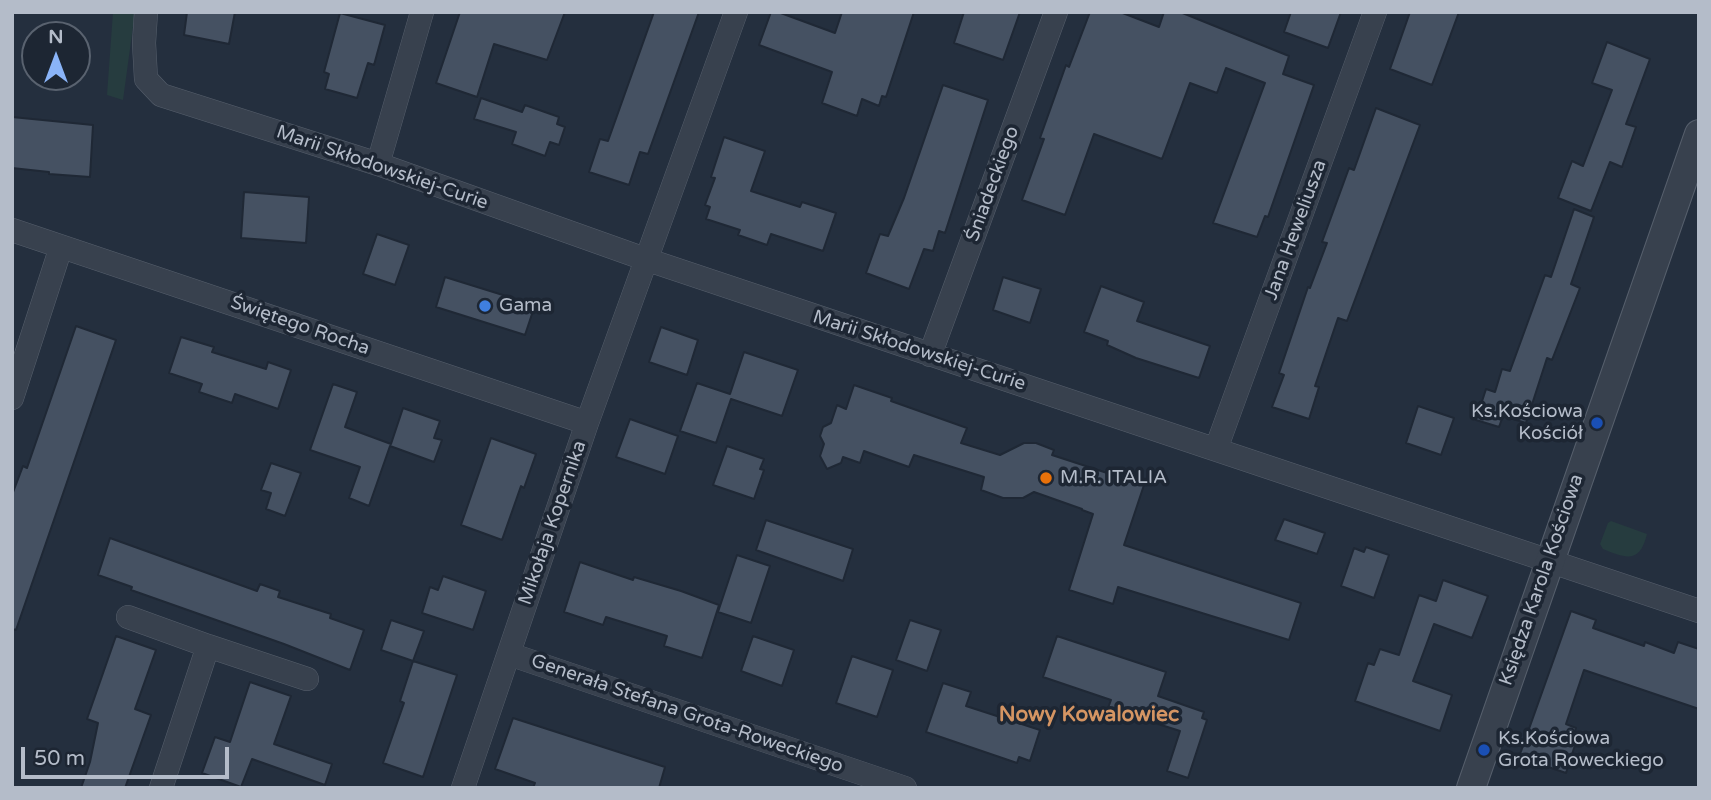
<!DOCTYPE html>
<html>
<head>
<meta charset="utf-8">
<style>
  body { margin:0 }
  #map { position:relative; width:1711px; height:800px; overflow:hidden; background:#242f3e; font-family:"Varela Round",sans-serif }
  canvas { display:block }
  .frame { position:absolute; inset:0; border:14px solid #b4bcc9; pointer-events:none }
  .north { position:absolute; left:21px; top:21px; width:70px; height:70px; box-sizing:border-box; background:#1d2633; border:2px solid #59626f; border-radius:50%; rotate:0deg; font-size:19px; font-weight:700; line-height:28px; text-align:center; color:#b4bcc9 }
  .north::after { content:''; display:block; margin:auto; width:24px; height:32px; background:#8ab4f8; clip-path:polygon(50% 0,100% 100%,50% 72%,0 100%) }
  .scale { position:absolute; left:21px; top:747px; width:208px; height:32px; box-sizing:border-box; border:4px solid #b4bcc9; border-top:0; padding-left:9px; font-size:21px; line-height:24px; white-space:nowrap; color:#b4bcc9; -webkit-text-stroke:5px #1d2633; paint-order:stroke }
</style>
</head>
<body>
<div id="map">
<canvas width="1711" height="800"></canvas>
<div class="frame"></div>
<div class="north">N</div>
<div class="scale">50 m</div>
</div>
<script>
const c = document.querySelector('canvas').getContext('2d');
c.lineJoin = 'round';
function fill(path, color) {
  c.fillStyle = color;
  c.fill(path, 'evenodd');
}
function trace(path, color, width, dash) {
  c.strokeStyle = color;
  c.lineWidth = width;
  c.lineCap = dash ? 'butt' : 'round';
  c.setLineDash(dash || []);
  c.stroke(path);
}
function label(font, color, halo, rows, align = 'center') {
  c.font = font + ' "Varela Round",sans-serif';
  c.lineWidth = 7;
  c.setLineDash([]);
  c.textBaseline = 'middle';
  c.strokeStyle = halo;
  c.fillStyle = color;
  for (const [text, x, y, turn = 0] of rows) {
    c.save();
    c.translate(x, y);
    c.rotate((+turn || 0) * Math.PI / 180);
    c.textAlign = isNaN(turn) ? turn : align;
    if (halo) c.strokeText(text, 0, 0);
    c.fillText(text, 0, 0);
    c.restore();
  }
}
const green = new Path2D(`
  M113 12H135L123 100 107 95Z
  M1611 521 1647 534C1640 563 1627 559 1603 549L1600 544 1608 523Z`);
const building = new Path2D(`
  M187 12H235L229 44 184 35Z
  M460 12H565L547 60 494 44 477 97 436 83Z
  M654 12H699L648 154 640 152 629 185 589 172 600 139 608 141Z
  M771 12H778L835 33 842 12H914L886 97 882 96 879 106 862 99 857 116 822 103 832 72 759 45Z
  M964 12H1020L1003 60 954 43Z
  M1090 12H1120L1159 27 1164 12H1180L1289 56 1283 74 1314 85 1268 217 1265 216 1257 237 1213 223 1265 83 1226 68 1217 93 1190 83 1162 159 1094 134 1065 215 1022 200 1044 139 1040 138 1066 65 1069 67Z
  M1291 12H1341L1328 48 1284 32Z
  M1410 12H1459L1432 85 1390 69Z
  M340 13 385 25 374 65 368 63 357 98 325 89 329 74 324 72Z
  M1607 42 1650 59 1626 124 1636 127 1622 167 1610 162 1591 211 1558 198 1572 161 1583 166 1612 90 1592 83Z
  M943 85 988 100 945 233 939 231 933 251 924 249 909 289 866 273 880 234 888 236 904 198Z
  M481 98 522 112 525 105 559 117 557 124 565 127 559 145 550 142 545 156 512 144 516 132 474 119Z
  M1376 108 1420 125 1347 321 1338 318 1315 386 1319 387 1309 419 1272 407 1284 375 1279 373 1308 287 1310 288 1327 243 1322 242 1349 168 1354 170Z
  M12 117 93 125 90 177 49 174V172L12 168Z
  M724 137 765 151 751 191 800 207 802 202 836 213 823 251 771 234 767 245 738 235 740 230 706 219 710 207 705 205 715 178 711 177Z
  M244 192 309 197 306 243 241 238Z
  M1574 209 1594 217 1571 284 1580 288 1552 360 1547 358 1526 423 1503 416 1499 427 1476 420 1486 389 1495 392 1502 369 1510 371 1545 275 1551 277Z
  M377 234 409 245 395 285 363 274Z
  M445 277 535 305 525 335 436 307Z
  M1003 277 1041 289 1030 323 993 310Z
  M1101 286 1144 302 1137 321 1210 346 1199 378 1136 358 1107 345 1108 341 1084 332Z
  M76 326 116 340 16 630 12 629V495L23 466 27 468Z
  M661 327 698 340 687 375 649 362Z
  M181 337 214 347 212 352 266 369 268 362 291 370 278 409 235 394 232 403 199 392 202 384 169 373Z
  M744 352 798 370 782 416 731 399 716 443 680 431 697 383 730 394Z
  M333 384 357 392 345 427 391 444 403 408 440 421 434 438 442 440 434 462 390 446 369 506 349 498 360 467 310 450Z
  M854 385 892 398 891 401 967 428 961 443 1000 455 1024 443H1036L1054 450 1052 455 1144 485 1124 545 1301 603 1289 640 1118 587 1113 604 1069 590 1093 514 1082 510V509L1034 492 1023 498H1003L981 490 984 477 914 455 909 467 864 451 860 463 843 457 841 463 827 469 820 456 824 444 820 436 823 427 831 423 837 405 846 409Z
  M1418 406 1454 418 1441 455 1406 443Z
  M630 419 678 436 665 474 616 457Z
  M491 438 536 454 524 488 521 486 502 540 461 525Z
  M727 446 764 459 760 469 764 470 754 499 713 485Z
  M271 463 301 473 285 516 266 509 271 493 261 490Z
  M1284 519 1325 533 1317 554 1275 540Z
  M766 520 853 549 843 581 756 550Z
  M110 538 257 591 260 584 280 591 278 597 331 614 330 618 364 630 350 670 284 644 131 590 132 587 98 575Z
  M1366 547 1389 555 1374 598 1341 586 1354 548 1364 552Z
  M737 555 770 566 751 623 718 612Z
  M580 562 633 580 634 577 681 591 719 605 702 658 664 646 667 636 606 617 603 625 564 612Z
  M443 576 486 591 473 630 422 613 430 587 438 590Z
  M1443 580 1488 596 1472 638 1434 624 1413 681 1452 695 1440 731 1355 701 1368 663 1374 665 1380 649 1399 655 1419 595 1436 601Z
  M1571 611 1596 620 1593 628 1644 646 1645 642 1674 653 1678 642 1699 649V709L1584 670 1566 724 1576 728 1572 740 1576 742 1566 773 1519 757Z
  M391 620 424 631 413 661 381 650Z
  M910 620 941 630 927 671 896 660Z
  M116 636 156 650 135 709 151 715 125 788H81L90 762 98 723 87 719Z
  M753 636 794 650 782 686 741 671Z
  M1057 636 1166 672 1158 696 1204 712 1202 718 1207 720 1188 778 1167 771 1180 731 1108 708 1111 700 1043 677Z
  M852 656 893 670 877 717 836 703Z
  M413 661 457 675 423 777 383 763 404 703 400 701Z
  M250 682 291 696 274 744 332 764 325 785 252 759 241 787 202 773 215 737 230 742Z
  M943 683 971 692 966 706 1040 730 1030 761 1019 757 1017 763 926 732Z
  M513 718 665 767 659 788H533L535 783 495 769Z`);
const minor = new Path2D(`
  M146 12 144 43 146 79 161 95 378 164 645 259 1699 611
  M378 164 422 12
  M12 230 587 423
  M930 355 1056 12
  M12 398 61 247
  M1216 449 1375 12
  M128 617 208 646
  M509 654 905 788
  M161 788 208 646 307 679
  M463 788 587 423 736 12`);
const tertiary = new Path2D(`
  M1471 788 1699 134`);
const markers = [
  [485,306,7,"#3f7fe0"],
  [1597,423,7,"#1a4fb4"],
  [1046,478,7,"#e8710a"],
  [1484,750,7,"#1a4fb4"]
];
const streetNames = [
  ["Marii Skłodowskiej-Curie",382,168,19],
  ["Śniadeckiego",993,184,-70],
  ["Jana Heweliusza",1296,230,-70],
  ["Świętego Rocha",300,326,19],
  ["Marii Skłodowskiej-Curie",919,351,18],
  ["Mikołaja Kopernika",553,523,-71],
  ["Księdza Karola Kościowa",1542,580,-71],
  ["Generała Stefana Grota-Roweckiego",687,714,19]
];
const poiNames = [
  ["Gama",499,306],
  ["Ks.Kościowa",1583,412,"right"],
  ["Kościół",1583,434,"right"],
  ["M.R. ITALIA",1060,478],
  ["Ks.Kościowa",1498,739],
  ["Grota Roweckiego",1498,761]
];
const neighbourhoodNames = [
  ["Nowy Kowalowiec",1089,715]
];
fill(green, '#263c3f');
fill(building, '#455162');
trace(building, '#1f2835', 2);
trace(minor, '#565f6c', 24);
trace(tertiary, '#565f6c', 30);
trace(minor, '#38414e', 23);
trace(tertiary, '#38414e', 28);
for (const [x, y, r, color] of markers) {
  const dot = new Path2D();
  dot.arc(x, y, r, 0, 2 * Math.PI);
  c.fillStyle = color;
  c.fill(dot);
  trace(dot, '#1d2633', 2.5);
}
label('19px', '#b4bcc9', '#1d2633', streetNames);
label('19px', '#b4bcc9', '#1d2633', poiNames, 'left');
label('bold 21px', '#d59563', '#1d2633', neighbourhoodNames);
</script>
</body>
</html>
